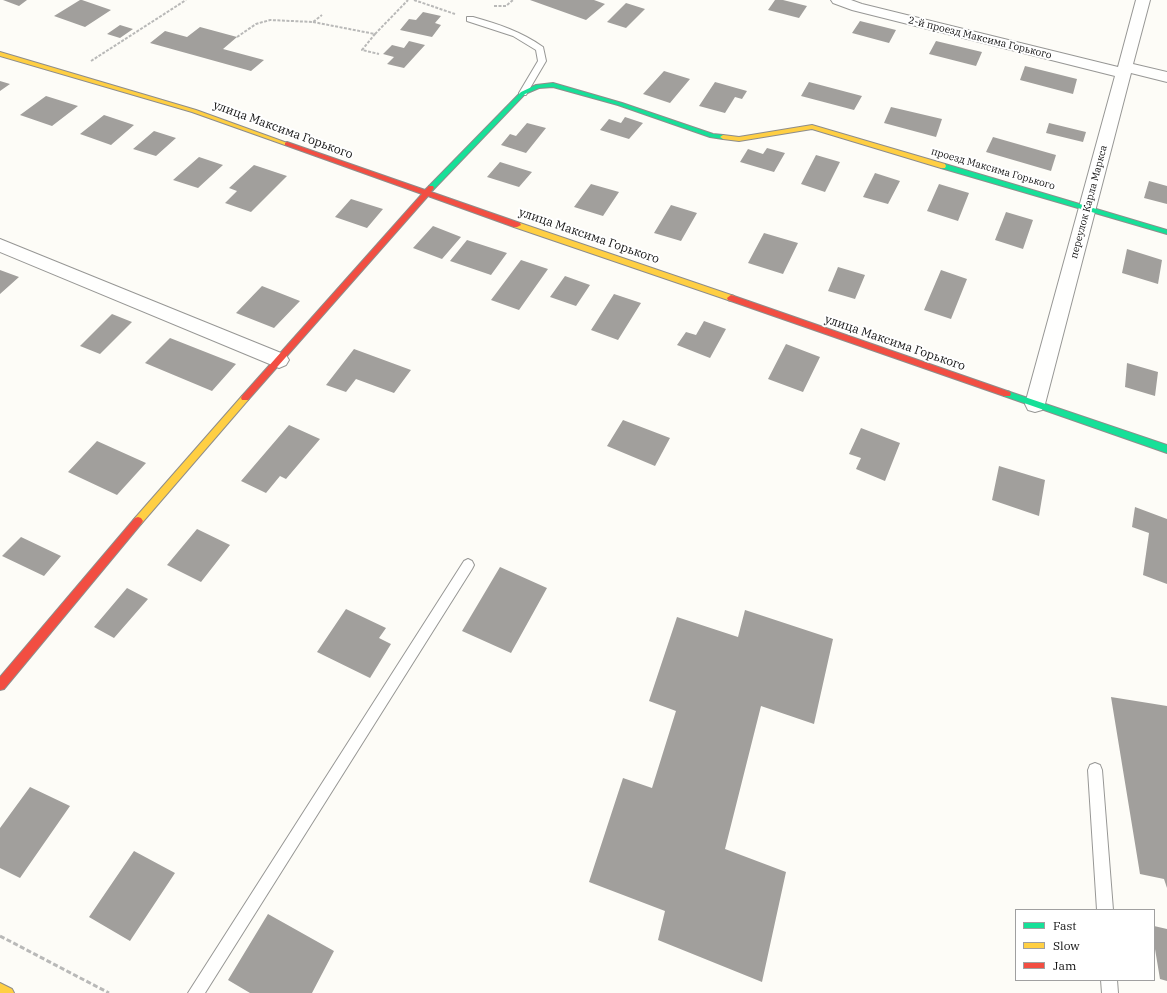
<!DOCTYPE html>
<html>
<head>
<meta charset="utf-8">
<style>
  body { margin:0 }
  #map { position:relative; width:1167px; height:993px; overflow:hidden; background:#fdfcf7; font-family:"IBM Plex Serif",serif }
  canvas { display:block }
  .legend { position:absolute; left:1015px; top:909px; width:140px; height:72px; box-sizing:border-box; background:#fff; border:1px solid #a0a0a0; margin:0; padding:5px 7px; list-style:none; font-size:12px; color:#111 }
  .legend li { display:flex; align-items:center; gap:8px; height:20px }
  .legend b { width:20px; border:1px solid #a0a0a0 }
</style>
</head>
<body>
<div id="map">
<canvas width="1167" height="993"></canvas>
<ul class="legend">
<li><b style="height:5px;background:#16e098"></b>Fast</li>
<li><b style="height:5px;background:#ffcf43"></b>Slow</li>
<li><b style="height:5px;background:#f24e42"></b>Jam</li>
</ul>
</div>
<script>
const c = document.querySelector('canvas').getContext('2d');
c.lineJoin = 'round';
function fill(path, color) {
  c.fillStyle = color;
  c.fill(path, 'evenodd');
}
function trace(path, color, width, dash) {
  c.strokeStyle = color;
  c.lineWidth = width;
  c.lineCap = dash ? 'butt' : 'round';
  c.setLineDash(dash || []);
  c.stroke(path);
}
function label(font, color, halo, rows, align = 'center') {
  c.font = font + ' "IBM Plex Serif",serif';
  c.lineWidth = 4;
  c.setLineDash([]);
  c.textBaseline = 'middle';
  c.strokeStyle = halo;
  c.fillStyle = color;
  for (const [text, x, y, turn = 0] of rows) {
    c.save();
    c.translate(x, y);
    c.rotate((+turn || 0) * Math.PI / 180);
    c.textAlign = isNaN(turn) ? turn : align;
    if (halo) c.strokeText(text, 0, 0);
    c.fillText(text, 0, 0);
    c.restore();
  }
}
const building = new Path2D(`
  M3 0H27L19 6Z
  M80 0H82L111 10 85 27 54 16Z
  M530 0H594L605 4 586 20Z
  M775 0H783L807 6 799 18 768 10Z
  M626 3 645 9 626 28 607 22Z
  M423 12 441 16 435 23 441 25 432 37 400 30 409 19 416 20Z
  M860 21 896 30 889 43 852 33Z
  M120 25 133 29 120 38 107 34Z
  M200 27 237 37 223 49 264 60 251 71 150 43 165 31 187 37Z
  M409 41 425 45 404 68 387 64 394 57 383 54 392 45 404 48Z
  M936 41 982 52 976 66 929 54Z
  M1025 66 1077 79 1073 94 1020 80Z
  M664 71 690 79 670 103 643 94Z
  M0 81 10 84 0 91Z
  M715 82 747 91 742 99 735 97 725 113 699 106Z
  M809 82 862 96 854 110 801 96Z
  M46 96 78 106 52 126 20 115Z
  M891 107 942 119 936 137 884 123Z
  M104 115 134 125 111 145 80 134Z
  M625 117 643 123 629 139 600 130 609 119 621 123Z
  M527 123 546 128 526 153 501 145 510 134 516 136Z
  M1049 123 1086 132 1083 142 1046 133Z
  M154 131 176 138 156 156 133 149Z
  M993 137 1056 155 1051 171 986 152Z
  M767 148 785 153 774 172 740 162 748 149 763 154Z
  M816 155 840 162 825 192 801 184Z
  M199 157 223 165 198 188 173 180Z
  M500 162 532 172 519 187 487 177Z
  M254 165 287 176 251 212 225 203 237 191 229 188Z
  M875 173 900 181 888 204 863 197Z
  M1149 181 1167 186V204L1144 198Z
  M591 184 619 192 603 216 574 207Z
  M939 184 969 193 958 221 927 211Z
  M351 199 383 209 367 228 335 217Z
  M671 205 697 213 681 241 654 233Z
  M1006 212 1033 220 1023 249 995 240Z
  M433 226 461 237 442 259 413 248Z
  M764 233 798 243 783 274 748 263Z
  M467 240 507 253 491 275 450 261Z
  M1127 249 1162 260 1158 284 1122 273Z
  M521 260 548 269 519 310 491 300Z
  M838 267 865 275 855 299 828 291Z
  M0 270 19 277 0 294Z
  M941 270 967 279 951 319 924 310Z
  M565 276 590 285 576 306 550 297Z
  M262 286 300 301 274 328 236 313Z
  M614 294 641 303 618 340 591 330Z
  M112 314 132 322 100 354 80 346Z
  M704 321 726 329 710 358 677 345 686 332 696 335Z
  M170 338 236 364 212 391 145 363Z
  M786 344 820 357 803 392 768 379Z
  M354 349 411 370 394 393 356 379 346 392 326 385Z
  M1127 363 1158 372 1155 396 1125 387Z
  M623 420 670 438 655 466 607 446Z
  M289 425 320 439 286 479 280 476 266 493 241 481Z
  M861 428 900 443 885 481 856 469 861 458 849 454Z
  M97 441 146 463 117 495 68 472Z
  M999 466 1045 480 1039 516 992 500Z
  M1135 507 1167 519V584L1143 575 1149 533 1132 527Z
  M197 529 230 545 201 582 167 565Z
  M21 537 61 556 44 576 2 556Z
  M500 567 547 588 511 653 462 631Z
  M127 588 148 599 114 638 94 627Z
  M346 609 386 628 379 638 391 644 370 678 317 652Z
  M745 610 833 639 814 724 761 706 725 849 786 872 762 982 658 940 665 911 589 882 623 778 652 788 676 711 649 701 677 617 738 637Z
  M1111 697 1167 706V888L1164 879 1140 874Z
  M30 787 70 806 20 878 0 868V828Z
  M134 851 175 873 130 941 89 917Z
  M268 914 334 951 312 993H250L228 980Z
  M1154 926 1167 929V981L1160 979 1154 943Z`);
const pathFar1 = new Path2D(`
  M414 0 455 14
  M494 6H506L513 0
  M313 22 375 34 362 50 379 54
  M375 34 408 0
  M237 37 256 24 270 20 313 22 322 15
  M91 61 186 0`);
const path = new Path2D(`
  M0 936 109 993`);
const lane = new Path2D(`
  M467 17H473C498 24 522 32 543 47L546 61 526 95H520L519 93 538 61 536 50 513 36 467 21Z
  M468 559 472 561 474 565 472 569 205 993H188L464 561Z
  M1095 763 1100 765 1102 770 1113 910H1097L1088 770 1090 765Z
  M1101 980H1117L1118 993H1102Z`);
const street = new Path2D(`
  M831 0H851L862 4 1118 67 1136 0H1150L1133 64 1167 72V82L1131 73 1045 404 1042 410 1035 412 1028 410 1025 404 1115 76 852 10 833 3Z
  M0 239 286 355 289 360 286 365 279 368 272 365 0 252Z`);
const fast = new Path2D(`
  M553 83 622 103 713 134 723 135 726 137 723 139 710 137 618 105 553 87 539 88 525 94 433 190H429V186L521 92 536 85Z
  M941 164H945L1167 230V234L941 168Z
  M1007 391 1167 445V453L1004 396 1003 394 1004 392Z`);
const slow = new Path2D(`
  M0 52 196 110 290 144 289 145H285L192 112 0 56Z
  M812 125 945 164 946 166 945 168H941L812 129 739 141 723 139 720 137 723 135 739 137Z
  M514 223H520L734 296 735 298 731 301 728 300 514 227Z
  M245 395 248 396 249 398 248 400 141 524 138 525 135 524 133 521 135 518 242 396Z
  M0 983 12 989 14 993H0Z`);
const jam = new Path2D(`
  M287 142 425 190 429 186H433L434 188 431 192 520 223 521 225 517 227H514L428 196 248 400H242L241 398 242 396 422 194 285 145V143Z
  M731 295 1010 392 1011 394 1010 396H1004L728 300 727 298Z
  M138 517 141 518 143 521 141 524 4 689 0 690V677L135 518Z`);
const farStreetnames = [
  ["2-й проезд Максима Горького",980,38,14],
  ["проезд Максима Горького",993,169,16],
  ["переулок Карла Маркса",1089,202,-75]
];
const streetNames = [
  ["улица Максима Горького",283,130,20],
  ["улица Максима Горького",589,236,19],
  ["улица Максима Горького",895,343,19]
];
fill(building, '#a19f9c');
trace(lane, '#979795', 2);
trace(street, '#979795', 2);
trace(fast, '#8e8d8b', 2);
trace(slow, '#8e8d8b', 2);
trace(jam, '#8e8d8b', 2);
trace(pathFar1, '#b9b9b8', 2, [3, 1.5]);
trace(path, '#b9b9b8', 3, [5, 2.5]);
fill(lane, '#fffffe');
fill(street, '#fffffe');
fill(fast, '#16e098');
fill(slow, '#ffcf43');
fill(jam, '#f24e42');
label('10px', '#111', '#fff', farStreetnames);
label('12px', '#111', '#fff', streetNames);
</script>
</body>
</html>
